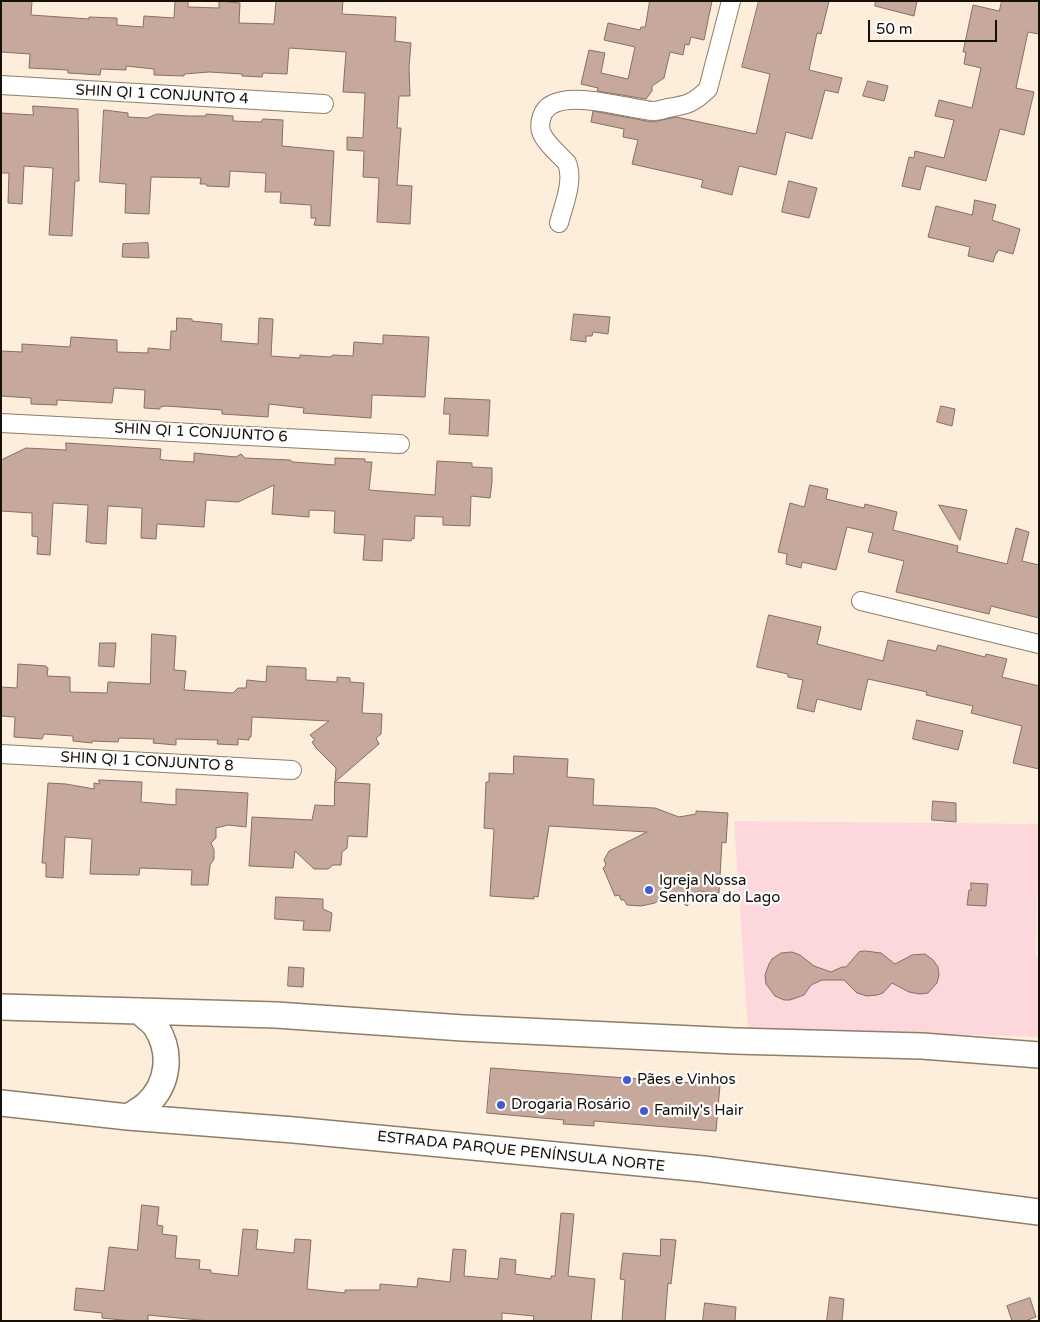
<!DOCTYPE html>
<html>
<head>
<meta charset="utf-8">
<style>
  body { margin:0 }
  #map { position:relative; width:1040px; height:1322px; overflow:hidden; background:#fceeda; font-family:"Varela Round",sans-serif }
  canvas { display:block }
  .frame { position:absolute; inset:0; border:2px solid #161008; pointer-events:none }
  .scale { position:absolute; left:868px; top:20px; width:129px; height:22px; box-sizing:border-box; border:2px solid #161008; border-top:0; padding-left:6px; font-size:15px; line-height:18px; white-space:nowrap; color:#161008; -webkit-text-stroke:4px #fdfdfd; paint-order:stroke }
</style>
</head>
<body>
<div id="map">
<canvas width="1040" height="1322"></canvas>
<div class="frame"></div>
<div class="scale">50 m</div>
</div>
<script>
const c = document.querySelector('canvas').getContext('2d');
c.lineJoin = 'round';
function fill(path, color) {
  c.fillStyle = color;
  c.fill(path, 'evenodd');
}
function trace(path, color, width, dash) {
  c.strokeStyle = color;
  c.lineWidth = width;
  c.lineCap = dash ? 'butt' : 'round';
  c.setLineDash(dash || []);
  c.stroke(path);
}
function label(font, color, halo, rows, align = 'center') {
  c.font = font + ' "Varela Round",sans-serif';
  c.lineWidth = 4.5;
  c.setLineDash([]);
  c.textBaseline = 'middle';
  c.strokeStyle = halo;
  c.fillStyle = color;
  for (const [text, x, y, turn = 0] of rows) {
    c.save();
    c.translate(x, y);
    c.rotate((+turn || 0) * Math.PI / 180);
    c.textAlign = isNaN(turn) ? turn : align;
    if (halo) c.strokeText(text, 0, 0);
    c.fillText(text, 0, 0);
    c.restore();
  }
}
const green = new Path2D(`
  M734 821 1039 824 1036 957 1039 958V1037L748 1028Z`);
const building = new Path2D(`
  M1 1H32L31 15 89 19V17L117 18V25L143 27 144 16 174 18 175 1H188V7L219 8V1L240 3 239 23 274 24 276 1H343L342 14 396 17 395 41 411 43 409 68 410 96H399L397 128H401L397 185 412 186 410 224 377 222 379 178 363 177 364 151 347 150V137L363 138 365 93 343 92 346 52 289 48 287 74 263 73 262 77 242 76V74L209 72 184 74V76L154 75V69L126 66V70L101 69 100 75 68 73V70L29 68 30 54 1 52Z
  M650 1H712L704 40 691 37 689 45 685 44 683 55 670 52 664 78 652 86V91L646 99 597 91 598 88 581 84 589 50 605 53 601 73 628 79 635 47 604 40 608 23 640 30 641 27H645Z
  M759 1H829L821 34 817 33 809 70 842 78 838 93 825 90 812 139 786 132 776 175 739 166 732 195 701 187 703 180 632 164 638 140 623 137 624 129 591 122 593 111 652 122 676 117 756 134 770 74 742 67Z
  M876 1H917L914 16 875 6Z
  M1002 1H1039V34L1028 32 1016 88 1034 92 1024 135 1000 129 986 181 926 166 920 190 902 186 909 157 914 158 915 151 944 158 954 120 935 116 939 100 972 108 981 68 964 64 966 52H963L973 5 999 11Z
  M868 81 888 86 884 101 863 96Z
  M33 106 78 109 79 181H75L72 236 49 235 53 168 24 166 22 204 8 203 9 173H1V113L33 115Z
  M104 110 128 113V117L147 118 157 114 188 116H206V114L233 116V121L261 122 263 119 283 120 282 146 334 151 330 226 314 225 316 218H311V205L280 203 281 192H265L266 174 265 173 230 171 229 187 207 186 206 184H200L201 178 151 177 149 214 125 213 126 184 100 182Z
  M789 181 817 188 809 218 782 212Z
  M975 200 996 205 992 220 1020 229 1013 254 998 250 997 253H996L993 262 968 256 970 247 928 237 936 206 972 215Z
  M148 243 149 258 122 257 123 244Z
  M574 314 610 317 608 334 593 332 592 336H586V342L571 340Z
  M177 318 192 319V321L222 324 221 341 258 344 259 318 273 319 271 356 300 358V355L330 357 333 355 353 356 354 342 383 344V335L429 337 425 397 372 395 371 418 303 413 304 408 269 404 268 417 222 414V410L166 406 160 407V409L144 408 145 390 114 388 112 403 57 400V405L31 404V398L1 396V351L22 352V344L70 347 71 337 117 340V352L148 353V348L170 350 171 331H176Z
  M445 398 490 400 488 436 449 434 450 414H444Z
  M941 406 955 409 952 426 937 422Z
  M66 443 161 449 160 459 163 460 194 462V453L236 457 241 454 245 458 290 460 293 462 335 465V458L365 459V462H372L369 490 435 495 437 461 472 463V467L492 468V482L490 498 471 496 470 526 443 525V517L415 516 414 539 412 538 411 541 383 539 382 561 363 560 365 535 334 533 335 511 309 510V517L272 514 274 485 238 502 206 500 204 527 157 524 156 539 141 538 142 508 108 506 106 544 90 543V542H86L88 505 53 503 50 555 37 554 38 537 32 536V513L1 511V460L26 448 66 450Z
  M810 485 828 489 826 499 864 508 865 504 897 512 893 530 958 546 957 552 1007 564 1016 528 1029 532 1022 561 1039 565V618L991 606 989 614 896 592 904 561 868 552 873 533 847 527 836 570 802 562 801 568 786 564 787 554 778 552 790 503 804 507Z
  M939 505 967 510 960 540Z
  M769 615 821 627 817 644 883 661 888 640 936 651 938 645 985 657 986 654 1007 659 1002 677 1039 686V769L1013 763 1022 726 971 713 973 706 926 695 927 692 868 679 861 710 817 699 814 712 797 708 803 680 788 677V674L757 667Z
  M152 634 176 636 174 670 186 671 184 690 233 693 238 688H246L247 680 266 682 267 666 306 668V680L337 682V677L350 678V682L364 683 362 713 382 714 381 734 376 738 379 744 335 782 336 768 316 748 312 742 315 740 310 735 329 721 252 717 251 737H249V740L238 739V745L217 744 218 740 176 739V745L153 743 154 739 119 738 118 742 92 741V743L73 741V736L44 734 42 739 14 737 15 717 1 716V687L17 688 18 664 46 666V667L48 668 47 676 70 677V692L107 693 108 682 150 684Z
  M100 643H116L114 667 99 666Z
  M917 720 963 731 958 750 913 739Z
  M514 756 568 759 567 777 594 779 593 805 655 808 679 817 696 814V811L728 813 726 843 722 842 719 893 698 891 687 906 668 893 655 903 641 906 627 905 624 900H621L619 895 615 896 603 868 606 865 604 860 609 851 647 832 549 826 538 897 534 896V899L490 896 494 829 484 828 486 782H489V773L513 774Z
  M99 780 142 782 141 802 176 805V789L248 793 246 827 228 825 216 828V838L211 843 214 850V859L210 865 208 885H191L192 870 140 868 139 875 90 874 92 839 65 837 63 878 46 877V863H42L48 783 66 784 94 789V783L99 784Z
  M335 782 370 784 367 837 348 836 347 848 342 852 341 865H333L328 869H314L295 851 293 868 249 866 252 817 312 820 315 805 334 806Z
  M933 801 956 803V822L932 820Z
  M971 883 988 884 986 906 967 905 969 890H971Z
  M276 897 323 899V909L332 913 330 931 303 930 304 921 275 919Z
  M865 951 881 953 895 964 912 955 925 954 933 960 938 967 939 975 937 983 928 993 920 994 909 992 892 983 883 993 877 995 867 996 857 993 844 980H822L811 985 804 995 790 1000H784L775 996 766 984 765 975 769 964 772 959 781 953 792 952 800 955 814 966 831 972 842 967H846L859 952Z
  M289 967 304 968 303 987 288 986Z
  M491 1068 720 1085 716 1131 594 1121V1126L563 1124 564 1120 487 1113Z
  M142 1205 159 1207 157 1225 163 1226 162 1234 177 1236 175 1258 200 1260 199 1269 211 1270V1273L238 1276 243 1229 258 1230 256 1249 294 1253 295 1239 311 1240 307 1289 345 1293V1290H380V1284L417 1287 418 1278 450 1282 453 1249 466 1250 464 1276 498 1279 500 1258 516 1260 515 1274 551 1279V1276H555L561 1213 574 1214 568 1276 595 1279 591 1321H533L534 1316 502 1313V1321H209L148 1315V1321H132L102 1318V1313L74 1310 76 1288 104 1291 109 1247 137 1250Z
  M661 1239 676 1240 671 1284 668 1283 665 1321H622L625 1280 620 1279 623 1253 660 1256Z
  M830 1297 844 1299 842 1321H827Z
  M1030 1298 1036 1317 1025 1321H1012L1007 1306Z
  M705 1303 736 1307 735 1321H703Z`);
const street = new Path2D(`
  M1 85 324 104
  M559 223C564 204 574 181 567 163 559 154 547 145 542 134 539 128 540 122 542 116 553 83 630 110 653 111 658 111 664 109 668 108 687 105 694 103 708 89L731 1
  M1 423 400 444
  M861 601 1039 644
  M1 754 292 770`);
const secondary = new Path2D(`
  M1 1007 276 1015 463 1028 735 1041 922 1046 1039 1055
  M1 1103 128 1117 294 1130 703 1169 1039 1212
  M128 1117C134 1113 142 1109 147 1104 169 1084 172 1052 156 1027 152 1021 144 1016 139 1011`);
const markers = [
  [649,890,5,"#445ace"],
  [627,1080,5,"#445ace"],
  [501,1105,5,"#445ace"],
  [644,1111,5,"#445ace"]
];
const streetNames = [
  ["SHIN QI 1 CONJUNTO 4",162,95,3],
  ["SHIN QI 1 CONJUNTO 6",201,433,3],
  ["SHIN QI 1 CONJUNTO 8",147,762,3],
  ["ESTRADA PARQUE PENÍNSULA NORTE",521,1152,6]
];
const poiNames = [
  ["Igreja Nossa",659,881],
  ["Senhora do Lago",659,898],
  ["Pães e Vinhos",637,1080],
  ["Drogaria Rosário",511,1105],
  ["Family's Hair",654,1111]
];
fill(green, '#fcd8dd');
fill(building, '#c6a89d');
trace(building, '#896d63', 1);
trace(street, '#8e7d67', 20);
trace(secondary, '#8e7d67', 28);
trace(street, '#fff', 18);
trace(secondary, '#fff', 25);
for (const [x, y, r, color] of markers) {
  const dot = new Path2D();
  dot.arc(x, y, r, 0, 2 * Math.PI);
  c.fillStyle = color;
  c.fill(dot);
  trace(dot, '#fdfdfd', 2);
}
label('15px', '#161008', '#fdfdfd', streetNames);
label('15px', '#161008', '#fdfdfd', poiNames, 'left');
</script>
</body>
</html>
